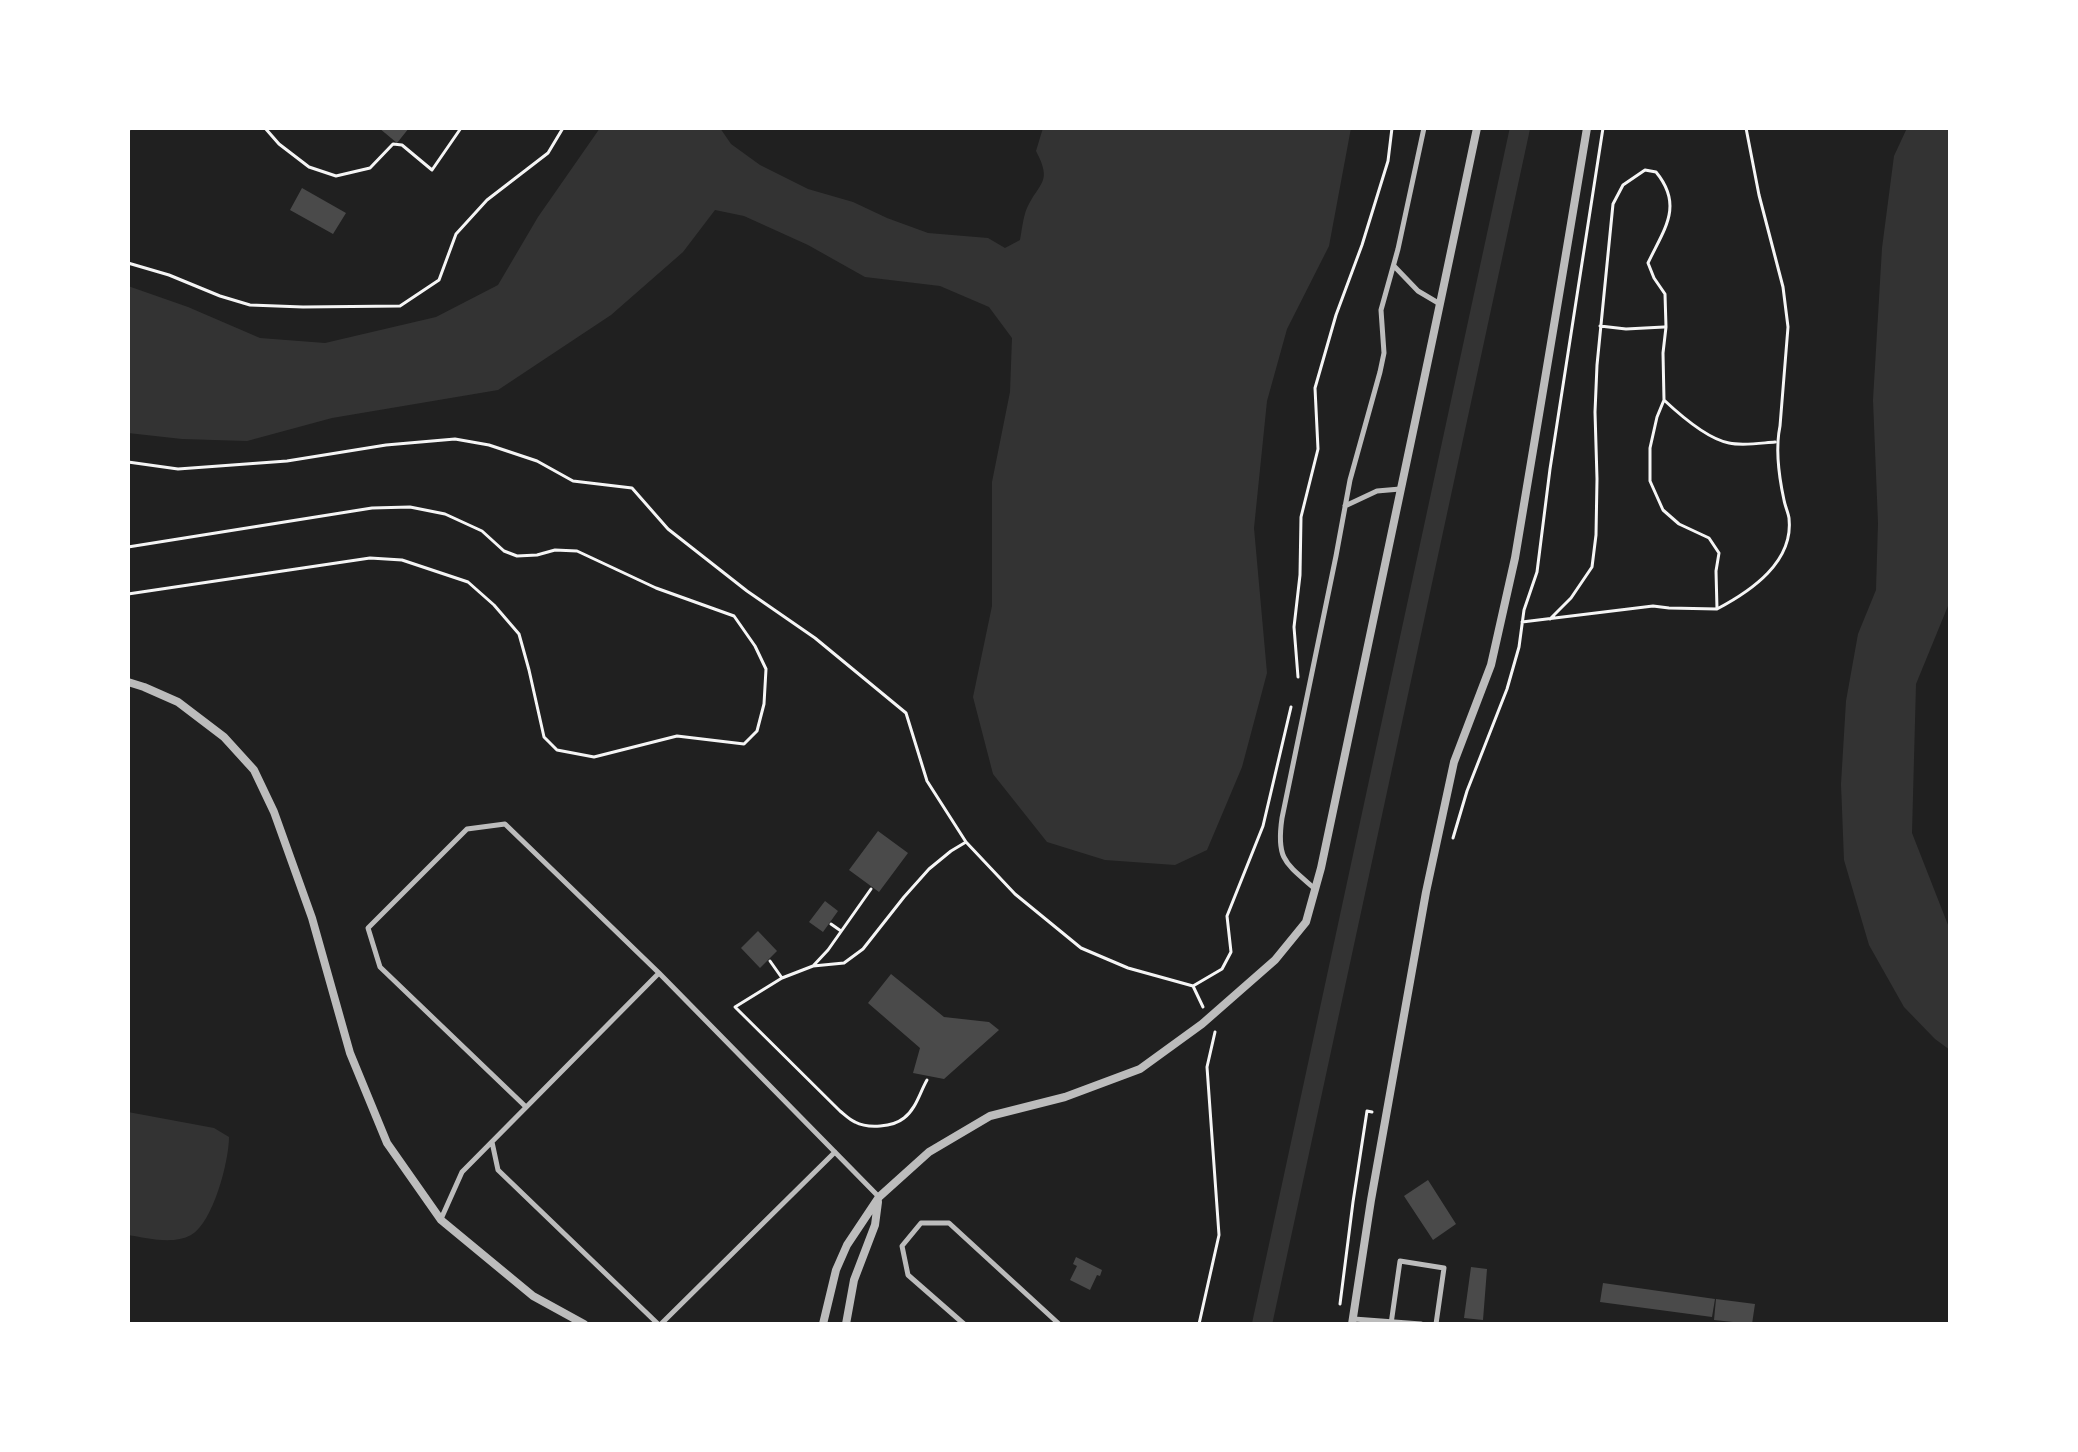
<!DOCTYPE html>
<html>
<head>
<meta charset="utf-8">
<style>
  body { margin:0 }
  #map { position:relative; width:2078px; height:1452px; overflow:hidden; background:#111; font-family:"Fira Sans Condensed",sans-serif }
  canvas { display:block }
  .frame { position:absolute; inset:0; border:130px solid #fff; pointer-events:none }
</style>
</head>
<body>
<div id="map">
<canvas width="2078" height="1452"></canvas>
<div class="frame"></div>
</div>
<script>
const c = document.querySelector('canvas').getContext('2d');
c.lineJoin = 'round';
function fill(path, color) {
  c.fillStyle = color;
  c.fill(path, 'evenodd');
}
function trace(path, color, width, dash) {
  c.strokeStyle = color;
  c.lineWidth = width;
  c.lineCap = dash ? 'butt' : 'round';
  c.setLineDash(dash || []);
  c.stroke(path);
}
const green = new Path2D(`
  M128 128H1950V1324H128Z`);
const water = new Path2D(`
  M600 128H720L731 144 760 165 808 189 853 202 887 218 928 233 988 238 1005 248 1020 240C1022 230 1023 217 1027 208 1039 182 1053 183 1036 151L1043 128H1351L1329 246 1287 329 1267 401 1254 528 1267 673 1242 767 1207 850 1175 865 1105 860 1047 842 993 774 973 697 992 606V482L1010 392 1012 338 989 307 940 286 865 277 808 245 744 216 715 210 683 252 611 315 498 390 332 418 247 441 182 439 128 433V286L188 307 260 338 325 343 436 317 498 285 538 217Z
  M1907 128H1950V601L1916 684 1912 833 1950 930V1050L1935 1039 1904 1007 1869 945 1844 860 1841 784 1846 701 1858 634 1876 590 1878 523 1873 400 1882 248 1894 156Z
  M128 1112 214 1128 229 1137C229 1161 213 1223 191 1235 173 1245 147 1238 128 1235Z`);
const canal = new Path2D(`
  M1262 1324 1520 128`);
const building = new Path2D(`
  M379 128H409L397 143Z
  M302 188 346 213 333 234 290 210Z
  M878 831 908 853 879 892 849 870Z
  M825 901 838 911 823 932 809 922Z
  M758 931 777 951 760 968 741 948Z
  M891 974 944 1017 989 1022 999 1030 944 1079 913 1073 920 1048 868 1003Z
  M1428 1180 1456 1224 1433 1240 1404 1196Z
  M1076 1257 1102 1270 1100 1276 1097 1275 1090 1290 1070 1280 1077 1266 1073 1264Z
  M1471 1267 1487 1269 1483 1320 1464 1318Z
  M1603 1283 1715 1299 1712 1317 1600 1302Z
  M1716 1299 1755 1304 1752 1324 1714 1320Z`);
const path = new Path2D(`
  M265 128 279 144 309 167 336 176 370 168 393 144 402 145 432 170 461 128
  M128 263 169 275 220 296 250 305 303 307 400 306 439 280 456 234 487 200 548 153 563 128
  M1600 326 1626 329 1664 327
  M1664 400C1680 415 1708 439 1729 443 1743 446 1761 443 1775 442
  M128 462 178 469 287 461 386 445 455 439 489 445 537 461 573 481 632 488 668 529 747 591 815 638 906 713 927 781 966 842 1015 894 1081 948 1128 968 1193 986 1203 1007
  M128 547 372 508 410 507 445 514 482 531 504 551 517 556 537 555 555 550 577 551 656 588 734 616 755 646 766 669 764 704 757 731 744 744 677 736 594 757 557 750 544 737 529 670 519 634 494 605 468 582 402 560 370 558 128 594
  M1717 609C1751 591 1794 562 1789 518 1788 512 1785 506 1784 500 1779 477 1775 450 1780 426L1788 327 1783 287 1759 195 1746 128
  M1522 622 1653 606 1669 608 1717 609 1716 571 1719 553 1709 538 1679 524 1663 510 1650 481V448L1657 417 1664 400 1663 353 1666 327 1665 294 1654 278 1648 263C1664 229 1684 206 1656 172L1645 170 1623 185 1613 204 1597 365 1595 412 1597 479 1596 535 1592 567 1571 598 1550 619
  M1298 677 1294 627 1300 575 1301 517 1318 449 1315 388 1336 315 1362 245 1388 161 1392 128
  M1453 838 1467 791 1507 689 1519 647 1524 610 1537 572 1550 469 1603 128
  M831 924 841 931
  M770 961 782 978
  M813 966 828 950 871 889
  M1193 986 1222 969 1231 952 1227 916 1263 826 1291 707
  M927 1080C920 1092 916 1109 904 1118 893 1127 868 1129 855 1122 850 1120 845 1115 840 1111L735 1007 782 978 813 966 844 963 863 949 904 897 929 869 951 851 966 842
  M1340 1304 1353 1202 1367 1111 1372 1112
  M1199 1324 1219 1235 1207 1067 1215 1032`);
const service = new Path2D(`
  M128 128H129
  M1394 266 1418 291 1440 304
  M1345 506 1377 491 1400 489
  M1314 888C1285 863 1276 859 1282 818L1336 556 1350 480 1380 372 1384 353 1381 310 1398 249 1424 128
  M526 1107 380 967 368 928 467 829 505 824 659 973
  M492 1142 498 1170 658 1324
  M441 1219 462 1172 659 973 879 1197
  M1354 1319 1421 1324
  M661 1324 835 1152
  M964 1324 908 1275 902 1246 921 1223H949L1059 1324
  M1391 1324 1400 1261 1444 1268 1436 1324`);
const minor = new Path2D(`
  M128 682 144 687 178 702 224 737 254 770 274 812 312 918 350 1053 387 1143 441 1220 533 1296 584 1324
  M823 1324 836 1270 847 1245 879 1197 929 1152 990 1116 1065 1097 1140 1069 1202 1024 1275 960 1306 922 1321 868 1477 128
  M846 1324 854 1280 875 1225 878 1202
  M1352 1324 1371 1200 1426 892 1454 762 1491 665 1515 558 1587 128`);
fill(green, '#202020');
fill(water, '#333');
trace(canal, '#333', 20);
fill(building, '#4a4a4a');
trace(path, '#f5f5f5', 3);
trace(service, '#bcbcbc', 5);
trace(minor, '#bcbcbc', 8);
</script>
</body>
</html>
